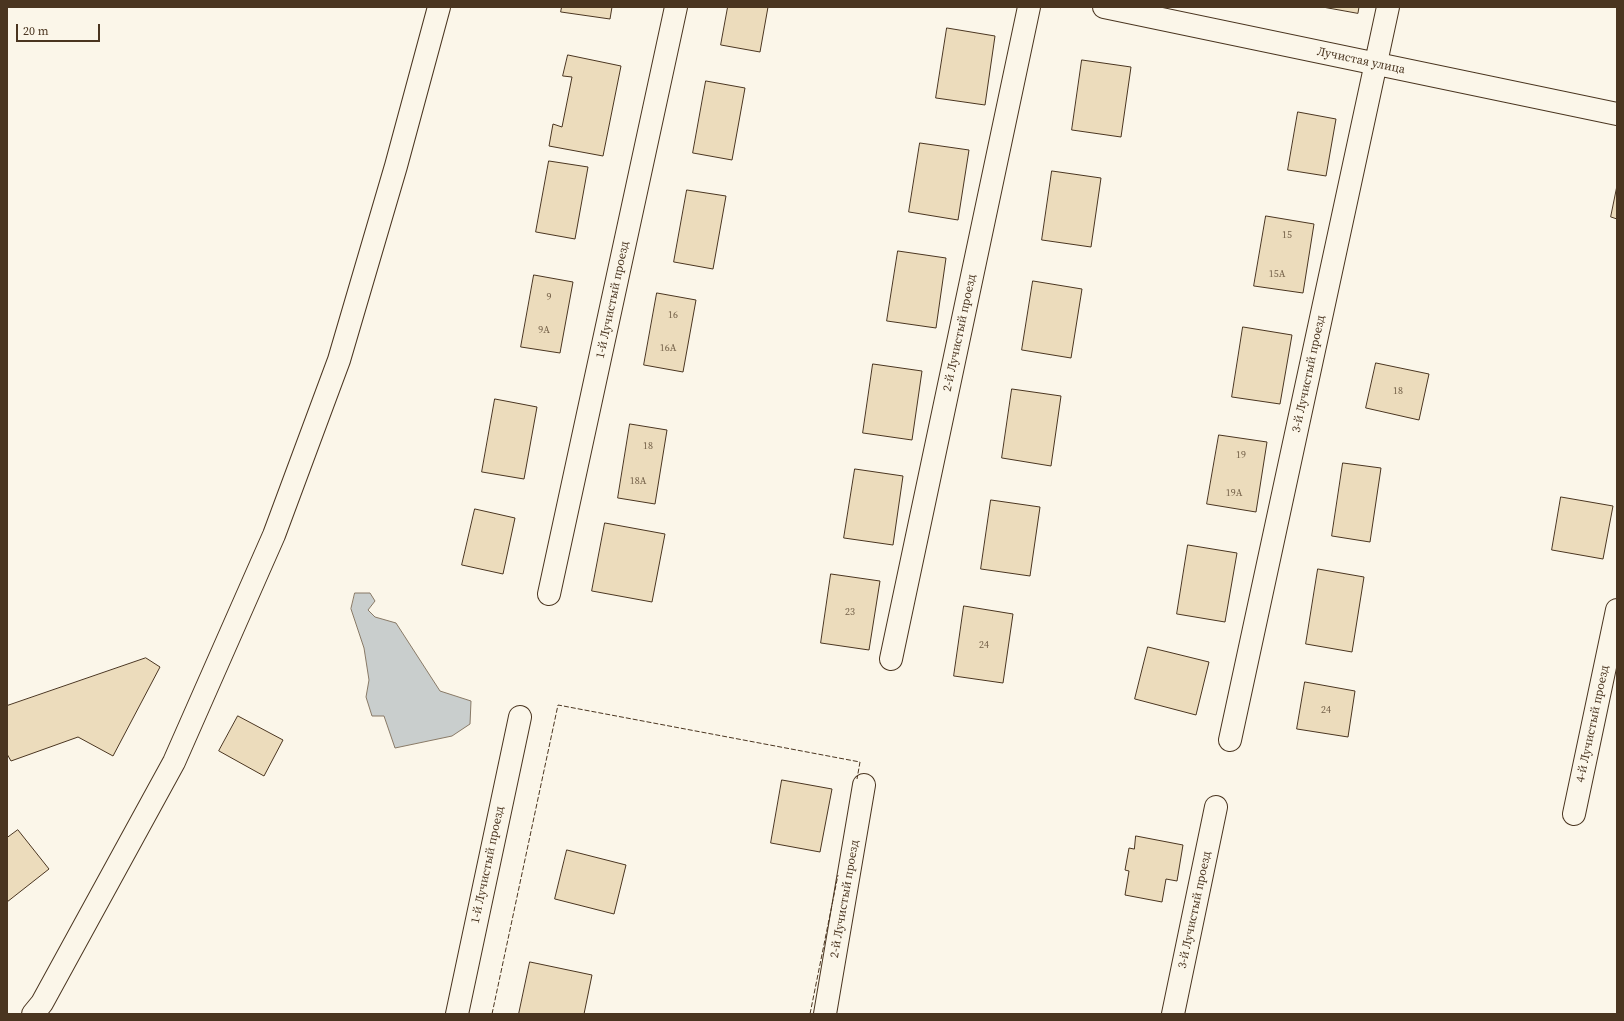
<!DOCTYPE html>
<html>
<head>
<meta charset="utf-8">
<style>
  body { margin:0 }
  #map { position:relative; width:1624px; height:1021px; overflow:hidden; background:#fbf6e9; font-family:"Source Serif 4",serif }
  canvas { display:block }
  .frame { position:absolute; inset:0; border:8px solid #4a3520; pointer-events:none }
  .scale { position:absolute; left:16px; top:24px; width:84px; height:18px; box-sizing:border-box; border:2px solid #4a3520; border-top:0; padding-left:5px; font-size:12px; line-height:14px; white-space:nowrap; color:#4a3520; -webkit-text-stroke:3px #fbf6e9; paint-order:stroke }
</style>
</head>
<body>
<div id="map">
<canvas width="1624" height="1021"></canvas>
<div class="frame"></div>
<div class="scale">20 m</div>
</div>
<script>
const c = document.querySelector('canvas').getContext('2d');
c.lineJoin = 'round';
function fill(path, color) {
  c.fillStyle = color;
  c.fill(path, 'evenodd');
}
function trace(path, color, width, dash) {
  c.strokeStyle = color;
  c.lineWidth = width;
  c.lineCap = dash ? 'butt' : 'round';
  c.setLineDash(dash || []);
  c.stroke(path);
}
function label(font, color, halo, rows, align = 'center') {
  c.font = font + ' "Source Serif 4",serif';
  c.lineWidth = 3;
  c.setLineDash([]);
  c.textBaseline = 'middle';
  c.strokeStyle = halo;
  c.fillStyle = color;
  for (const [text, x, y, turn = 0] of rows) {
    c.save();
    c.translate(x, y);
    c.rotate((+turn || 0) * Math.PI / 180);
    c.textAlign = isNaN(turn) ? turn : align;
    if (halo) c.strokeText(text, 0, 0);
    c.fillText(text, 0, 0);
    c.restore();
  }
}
const water = new Path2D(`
  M355 593H370L375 601 368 610 375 617 396 623 440 691 471 701 470 724 452 736 395 748 384 716H372L366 697 369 680 364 648 351 609Z`);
const building = new Path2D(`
  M562 7H612L610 19 561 12Z
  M728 7H768L760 52 721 45Z
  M1323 7H1359L1358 13Z
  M947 28 995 36 985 105 936 98Z
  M568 55 621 66 603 156 549 146 553 124 562 127 572 77 563 76Z
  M1082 60 1131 67 1121 137 1072 130Z
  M706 81 745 88 732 160 693 153Z
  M1298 112 1336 119 1326 176 1288 170Z
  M920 143 969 150 958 220 909 212Z
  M549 161 588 167 575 239 536 232Z
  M1052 171 1101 178 1091 247 1042 240Z
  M1617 186V219L1611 217Z
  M687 190 726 196 713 269 674 262Z
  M1266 216 1314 224 1303 293 1254 286Z
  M898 251 946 258 936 328 887 321Z
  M534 275 573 282 560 353 521 347Z
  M1033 281 1082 289 1071 358 1022 350Z
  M657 293 696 300 683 372 644 365Z
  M1243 327 1292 335 1280 404 1232 397Z
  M1376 363 1429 374 1419 420 1366 408Z
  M873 364 922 371 912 440 863 433Z
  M1012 389 1061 396 1051 466 1002 458Z
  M495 399 537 407 524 479 482 472Z
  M630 424 667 430 655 504 618 498Z
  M1219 435 1267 442 1256 512 1207 504Z
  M1343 463 1381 468 1370 542 1332 536Z
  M855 469 903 476 893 545 844 538Z
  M1561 497 1613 506 1603 559 1552 550Z
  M991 500 1040 507 1030 576 981 569Z
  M475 509 515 518 503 574 462 565Z
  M605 523 665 534 652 602 592 591Z
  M1188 545 1237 553 1225 622 1177 614Z
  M1318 569 1364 577 1352 652 1306 644Z
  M831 574 880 581 869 650 821 643Z
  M964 606 1013 614 1003 683 954 676Z
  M1148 647 1209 662 1196 715 1135 699Z
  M146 658 160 667 113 756 78 737 11 761 7 754V706Z
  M1305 682 1355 691 1348 737 1297 729Z
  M238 716 283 740 264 776 219 751Z
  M782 780 832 789 820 852 771 843Z
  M18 830 49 869 7 902V838Z
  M1136 836 1183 845 1177 881 1166 879 1162 902 1125 895 1129 871 1125 870 1129 848 1134 849Z
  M567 850 626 865 614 914 555 899Z
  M530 962 592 975 584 1014H519Z`);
const street = new Path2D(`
  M1104 7 1617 114
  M549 594 676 7
  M891 659 1029 7
  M1230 740 1388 7
  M1574 814 1617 610
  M457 1014 520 717
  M825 1014 864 785
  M1173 1014 1216 807`);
const secondary = new Path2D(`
  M33 1014 42 1003 174 762 274 535 339 360 396 166 439 7`);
const fence = new Path2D(`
  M492 1014 558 705 860 762 857 779
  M810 1014 838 875`);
const numberNames = [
  ["15",1287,235],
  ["15А",1277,274],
  ["9",549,297],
  ["16",673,315],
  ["9А",544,330],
  ["16А",668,348],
  ["18",1398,391],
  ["18",648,446],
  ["19",1241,455],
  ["18А",638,481],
  ["19А",1234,493],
  ["23",850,612],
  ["24",984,645],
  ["24",1326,710]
];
const streetNames = [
  ["Лучистая улица",1361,61,12],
  ["1-й Лучистый проезд",613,300,-78],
  ["2-й Лучистый проезд",960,333,-78],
  ["3-й Лучистый проезд",1309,374,-78],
  ["4-й Лучистый проезд",1593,724,-78],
  ["1-й Лучистый проезд",488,865,-78],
  ["2-й Лучистый проезд",845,899,-80],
  ["3-й Лучистый проезд",1195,910,-78]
];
fill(water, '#c9cecd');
trace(water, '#887966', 1);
fill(building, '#ecdcbc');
trace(building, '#4a3520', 1);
trace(street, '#4a3520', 24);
trace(secondary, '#4a3520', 24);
trace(street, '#fbf6e9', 22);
trace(secondary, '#fbf6e9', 22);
trace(fence, '#4a3520', 1, [5, 2]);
label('10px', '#725f47', null, numberNames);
label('12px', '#4a3520', '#fbf6e9', streetNames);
</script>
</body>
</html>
